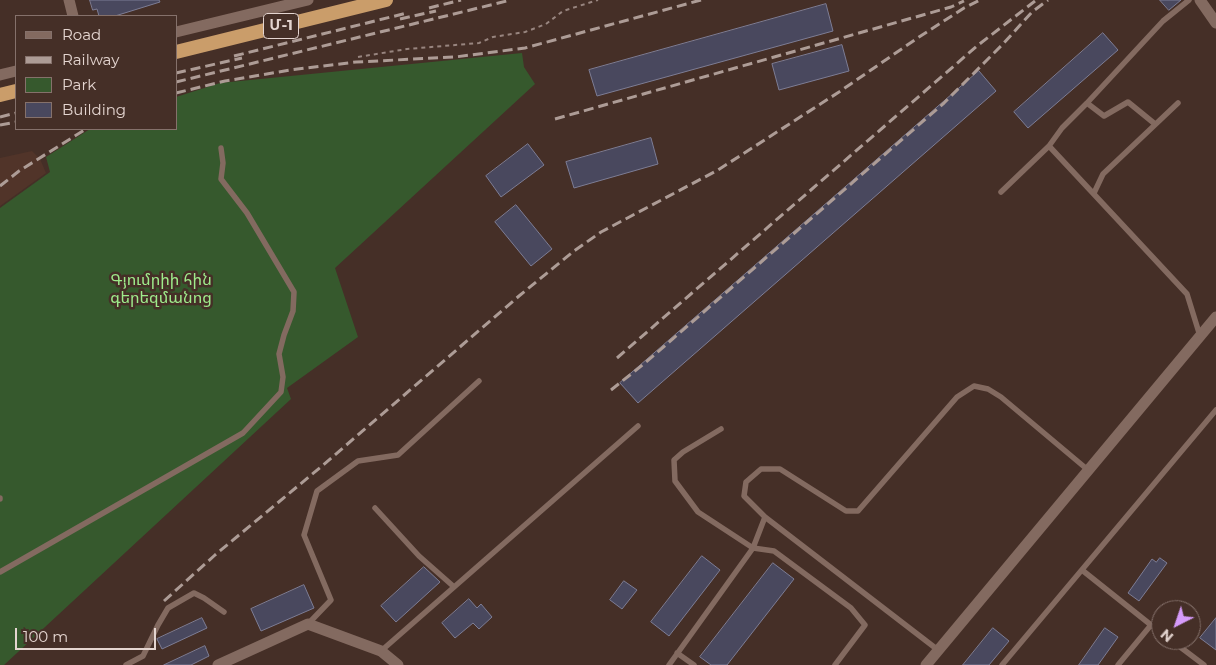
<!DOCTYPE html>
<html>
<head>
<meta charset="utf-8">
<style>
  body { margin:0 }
  #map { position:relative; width:1216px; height:665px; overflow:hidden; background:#452f27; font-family:Montserrat,sans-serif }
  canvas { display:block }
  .legend { position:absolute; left:15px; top:15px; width:162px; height:115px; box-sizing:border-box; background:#452f27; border:1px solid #85716b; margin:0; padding:6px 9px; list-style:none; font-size:15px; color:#e4d5d0 }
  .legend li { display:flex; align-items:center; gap:10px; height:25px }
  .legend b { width:25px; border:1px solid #85716b }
  .north { position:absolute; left:1151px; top:600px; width:50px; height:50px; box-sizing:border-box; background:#452f27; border:1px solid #85716b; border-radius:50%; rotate:221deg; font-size:14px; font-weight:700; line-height:20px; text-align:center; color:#e4d5d0 }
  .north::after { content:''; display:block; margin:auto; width:18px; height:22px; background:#d69bfa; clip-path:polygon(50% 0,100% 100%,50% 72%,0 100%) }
  .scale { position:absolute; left:15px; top:628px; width:141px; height:22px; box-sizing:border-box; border:2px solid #e4d5d0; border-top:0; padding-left:6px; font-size:15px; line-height:18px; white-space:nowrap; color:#e4d5d0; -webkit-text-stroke:4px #452f27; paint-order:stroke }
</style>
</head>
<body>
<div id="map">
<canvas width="1216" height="665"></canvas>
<ul class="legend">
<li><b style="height:6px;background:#836a60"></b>Road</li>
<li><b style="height:6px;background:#ad9c96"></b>Railway</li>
<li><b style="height:14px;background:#36592d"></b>Park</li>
<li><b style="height:14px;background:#49485e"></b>Building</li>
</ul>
<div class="north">N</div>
<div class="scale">100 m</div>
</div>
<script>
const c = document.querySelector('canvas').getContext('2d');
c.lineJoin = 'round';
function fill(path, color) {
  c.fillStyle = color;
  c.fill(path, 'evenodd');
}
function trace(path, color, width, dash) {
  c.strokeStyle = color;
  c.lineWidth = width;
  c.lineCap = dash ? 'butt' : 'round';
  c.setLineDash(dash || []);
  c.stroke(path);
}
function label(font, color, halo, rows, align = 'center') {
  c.font = font + ' Montserrat,"Noto Sans Armenian",sans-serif';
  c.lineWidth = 5;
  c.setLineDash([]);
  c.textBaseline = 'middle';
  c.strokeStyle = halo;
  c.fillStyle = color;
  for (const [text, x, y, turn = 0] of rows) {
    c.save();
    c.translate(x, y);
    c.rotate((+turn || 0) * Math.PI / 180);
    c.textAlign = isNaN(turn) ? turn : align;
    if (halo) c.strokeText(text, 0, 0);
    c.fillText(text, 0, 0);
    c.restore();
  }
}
const built = new Path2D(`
  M32 151 40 159 46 173 0 206V158Z`);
const green = new Path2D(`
  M522 53 524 67 535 84 335 268 358 337 287 388 291 399 4 665H0V208L50 172 46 157 90 129H176V97L220 83Z`);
const building = new Path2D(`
  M90 0H159L160 2 115 16H99L97 9 93 10Z
  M1160 0H1181L1169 10Z
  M826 4 833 31 597 96 589 70Z
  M1103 33 1118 50 1028 128 1014 112Z
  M842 45 849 71 779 90 772 64Z
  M979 71 996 91 638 403 620 383Z
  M651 138 658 164 574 188 566 162Z
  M528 144 544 165 501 197 486 176Z
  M516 205 552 249 531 266 495 222Z
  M702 556 720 570 669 636 651 622Z
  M1160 558 1167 563 1139 601 1128 593 1152 559 1156 562Z
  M773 563 794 579 727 665H711L700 657Z
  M424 567 440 582 396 622 381 606Z
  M624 581 637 590 622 609 610 600Z
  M304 585 314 608 261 631 251 609Z
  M469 599 477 608 481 604 492 617 479 629 473 623 455 638 442 623Z
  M202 618 207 628 162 649 157 639Z
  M1216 618V650L1200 638Z
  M993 628 1009 641 989 665H963Z
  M1105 628 1118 637 1098 665H1079Z
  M205 646 209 656 191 665H164Z`);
const path = new Path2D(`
  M358 57 407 49 479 43 493 37 525 32 546 24 563 11 598 0`);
const service = new Path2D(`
  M1087 103 1163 21 1189 0
  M1155 124 1128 102 1104 116 1087 103 1062 128 1049 146 1187 294 1200 336
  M1001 192 1049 146
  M1094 193 1103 174 1178 103
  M721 429 683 452 674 460 675 481 698 512 753 548 774 551 851 608 865 625 835 665
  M0 498V499
  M375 508 419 556 453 586
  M765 517 744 496 746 482 761 469H780L846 511H858L957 397 974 386 988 389 1001 397 1088 470
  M1082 570 1151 625
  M0 572 243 433 281 392 283 377 279 354 284 335 293 311 294 292 247 213 221 179 223 163 221 148
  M308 624 331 600 304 535 317 491 358 461 398 455 479 381
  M1171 640 1204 665
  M381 651 638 426
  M677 653 694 665
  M126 665 143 656 158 625 168 608 194 593 204 598 224 612
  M669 665 753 548 765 517 938 650
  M1002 665 1216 410
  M1118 665 1151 625 1161 632`);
const minor = new Path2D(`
  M69 0 73 16
  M1200 0 1216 23
  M176 32 308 0
  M0 75 16 71
  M218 665 308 624 381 651 398 665
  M926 665 1216 317`);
const trunk = new Path2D(`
  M176 52 386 0
  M0 95 16 91`);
const rail = new Path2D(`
  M429 8 461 0
  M400 19 436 11
  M234 56 407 13
  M176 73 242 58
  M176 82 511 0
  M176 93 225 81 290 70 356 62 455 57 525 48 701 0
  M0 117 16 113
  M555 119 951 7 964 1
  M0 125 16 122
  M0 186 19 171 86 129
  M617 358 977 46 1035 1
  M611 390 645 363 944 103 1003 44 1032 12 1048 0
  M164 601 215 555 322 466 519 296 574 251 601 232 718 170 839 92 919 37 964 8 980 0`);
const shields = [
  [281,26,35]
];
const shieldNames = [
  ["Մ-1",281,26]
];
const parkNames = [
  ["Գյումրիի հին",161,280],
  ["գերեզմանոց",161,298]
];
fill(built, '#513429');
fill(green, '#36592d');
fill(building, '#49485e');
trace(building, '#7d7d95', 1);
trace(path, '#98857f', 2, [4, 4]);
trace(service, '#836a60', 5.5);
trace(minor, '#836a60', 11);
trace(trunk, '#ca9d6a', 14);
trace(rail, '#ad9c96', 3, [10, 5]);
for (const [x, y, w] of shields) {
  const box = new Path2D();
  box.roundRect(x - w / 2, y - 12.5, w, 25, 4);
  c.fillStyle = '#452f27';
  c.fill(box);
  trace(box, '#e4d5d0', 1);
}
label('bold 15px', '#e4d5d0', null, shieldNames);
label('16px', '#9eeb8b', '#452f27', parkNames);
</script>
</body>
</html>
